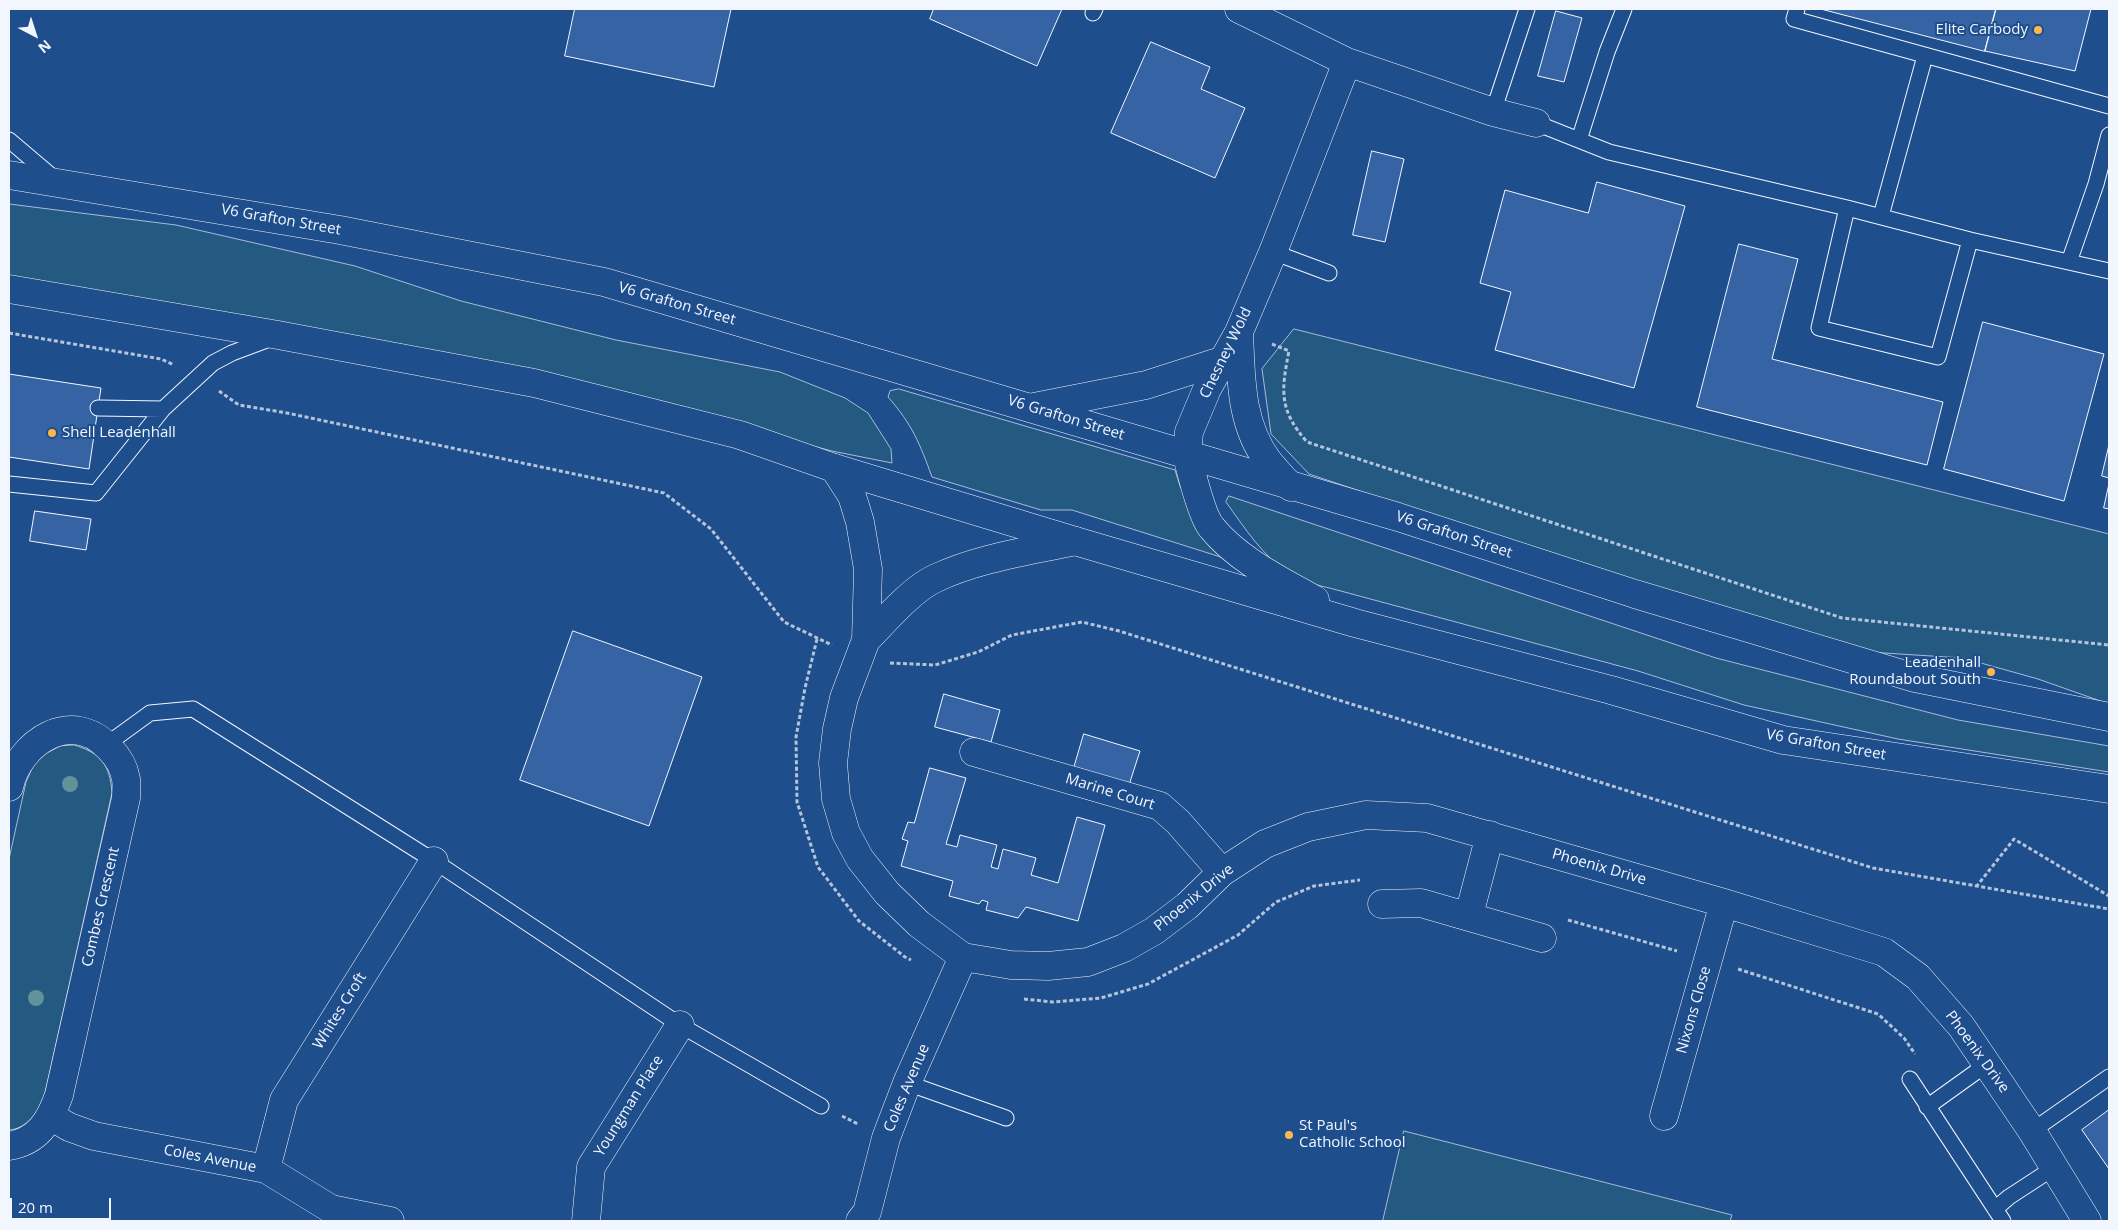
<!DOCTYPE html>
<html>
<head>
<meta charset="utf-8">
<style>
  body { margin:0 }
  #map { position:relative; width:2118px; height:1230px; overflow:hidden; background:#1f4e8c; font-family:"Open Sans",sans-serif }
  canvas { display:block }
  .frame { position:absolute; inset:0; border:10px solid #f2f6ff; pointer-events:none }
  .north { position:absolute; left:10px; top:10px; width:50px; height:50px; -webkit-text-stroke:4px #1f4e8c; paint-order:stroke; rotate:140deg; font-size:14px; font-weight:700; line-height:20px; text-align:center; color:#f2f6ff }
  .north::after { content:''; display:block; margin:auto; width:18px; height:22px; background:#f2f6ff; clip-path:polygon(50% 0,100% 100%,50% 72%,0 100%) }
  .scale { position:absolute; left:10px; top:1198px; width:101px; height:22px; box-sizing:border-box; border:2px solid #f2f6ff; border-top:0; padding-left:6px; font-size:15px; line-height:18px; white-space:nowrap; color:#f2f6ff; -webkit-text-stroke:4px #1f4e8c; paint-order:stroke }
</style>
</head>
<body>
<div id="map">
<canvas width="2118" height="1230"></canvas>
<div class="frame"></div>
<div class="north">N</div>
<div class="scale">20 m</div>
</div>
<script>
const c = document.querySelector('canvas').getContext('2d');
c.lineJoin = 'round';
function fill(path, color) {
  c.fillStyle = color;
  c.fill(path, 'evenodd');
}
function trace(path, color, width, dash) {
  c.strokeStyle = color;
  c.lineWidth = width;
  c.lineCap = dash ? 'butt' : 'round';
  c.setLineDash(dash || []);
  c.stroke(path);
}
function label(font, color, halo, rows, align = 'center') {
  c.font = font + ' "Open Sans",sans-serif';
  c.lineWidth = 4;
  c.setLineDash([]);
  c.textBaseline = 'middle';
  c.strokeStyle = halo;
  c.fillStyle = color;
  for (const [text, x, y, turn = 0] of rows) {
    c.save();
    c.translate(x, y);
    c.rotate((+turn || 0) * Math.PI / 180);
    c.textAlign = isNaN(turn) ? turn : align;
    if (halo) c.strokeText(text, 0, 0);
    c.fillText(text, 0, 0);
    c.restore();
  }
}
const green = new Path2D(`
  M9 204 176 225 355 266 461 301 616 340 780 372 845 398 868 413 891 449 892 463 832 451 632 399 9 279Z
  M1294 329 2109 534V704L2038 679 1963 658 1868 652 1753 623 1309 474 1271 434 1262 369Z
  M899 389 1175 470 1180 486 1196 521 1227 559 1072 510H1041L932 477C920 444 912 424 888 397L890 391Z
  M1229 496 1716 658 1958 720 2109 746V772L1898 739 1744 705 1638 671 1337 590C1323 586 1302 583 1290 574 1263 557 1244 527 1226 502Z
  M74 745C101 753 110 765 112 793L44 1097C37 1114 28 1128 9 1130V859L26 782 34 764 45 754 60 746Z
  M1404 1131 1732 1215 1730 1221H1383Z`);
const building = new Path2D(`
  M575 9H731L714 87 565 56Z
  M934 9H1062L1037 66 930 19Z
  M1821 9H1996L1985 51Z
  M1996 9H2091L2075 71 1985 51Z
  M1556 11 1582 18 1564 82 1538 76Z
  M1151 42 1210 67 1201 89 1245 108 1215 178 1111 133Z
  M1372 151 1404 159 1385 242 1353 235Z
  M1597 182 1685 206 1634 388 1495 350 1511 292 1480 283 1505 190 1588 213Z
  M1739 244 1798 259 1772 359 1943 402 1927 465 1697 407Z
  M1983 322 2104 354 2064 501 1944 469Z
  M9 374 101 388 89 469 9 457Z
  M2109 445V478L2102 476Z
  M2109 484V509L2104 508Z
  M35 511 91 519 86 550 30 541Z
  M573 631 702 677 649 826 520 780Z
  M944 694 1000 710 991 742 935 727Z
  M1084 734 1140 751 1129 785 1074 768Z
  M930 768 966 778 946 844 957 847 960 835 997 845 991 867 998 869 1003 849 1036 858 1031 875 1058 883 1077 817 1105 825 1078 921 1026 907 1018 918 986 910 988 902 982 900 979 904 949 896 953 881 901 866 908 841 902 839 908 822 914 823Z
  M2109 1110V1169L2082 1130Z`);
const path = new Path2D(`
  M9 333 161 359 174 365
  M1272 344 1289 351C1281 391 1279 410 1307 442L1842 618 2109 645
  M219 391 239 405 287 413 664 493 711 529 784 622 832 645
  M817 639 805 688 796 737 797 802 818 867 859 921 905 957 911 960
  M890 663 935 665 978 652 1012 635 1082 622 1119 631 1873 868 2109 909
  M1976 887 2014 839 2109 896
  M1568 920 1677 951
  M1738 969 1878 1014 1904 1038 1915 1054
  M1024 999 1053 1002 1101 998 1148 984 1238 935 1276 902 1314 886 1360 880
  M842 1116 858 1124`);
const service = new Path2D(`
  M1797 9 1794 19 2109 106
  M1093 13 1095 9
  M1493 112 1527 9
  M1536 123 1609 152 1847 208 1970 240 2109 271
  M9 140 55 179
  M1579 140 1607 52 1624 9
  M1847 208 1819 328 1938 357 1970 240
  M1881 216 1925 56
  M1273 252 1329 273
  M2069 262 2096 184 2109 135
  M98 408 163 409 213 363 232 353 272 338
  M9 484 96 493 163 409
  M106 745 150 713 193 709 434 861 680 1025 821 1106
  M1910 1079 2003 1221
  M907 1083 1006 1118
  M1927 1107 1987 1064
  M2032 1131 2109 1077
  M1995 1209 2009 1197 2055 1167`);
const minor = new Path2D(`
  M1239 9 1347 62 1493 112 1536 123
  M1239 332C1241 377 1240 424 1268 461 1275 470 1284 479 1291 487
  M1187 456 1189 432 1207 389 1239 332 1273 252 1347 62
  M834 468 852 496 860 522 868 569 866 640 844 698 837 729 833 763 836 799 846 833 860 859 887 893 919 924 963 957 1011 965 1048 966 1088 962 1124 948 1154 931 1187 906 1222 872 1265 844 1308 827 1366 815 1427 818 1724 903 1884 952 1918 977 1961 1026 2032 1131 2087 1221
  M866 640C884 622 911 590 934 579 978 558 1029 551 1075 541
  M974 752 1160 806 1178 822 1222 872
  M9 787C19 742 72 707 110 749 118 757 124 767 126 779 127 785 126 792 126 798L59 1095C50 1121 38 1141 9 1146
  M1382 904 1421 903 1542 938
  M1469 915 1490 835
  M1664 1116 1724 903
  M52 1117 69 1127 94 1136 266 1169 331 1209 390 1221
  M266 1169 284 1100 434 861
  M586 1221 591 1167 680 1025
  M860 1221 867 1212 886 1138 907 1083 963 957`);
const tertiary = new Path2D(`
  M9 175 340 230 604 282 1398 517 1635 594 1915 678 2109 717
  M9 289 278 335 534 383 740 435 834 468 1075 541 1355 623 1611 690 1783 740 2109 789
  M1034 407 1146 385 1224 360
  M1187 456C1191 471 1202 517 1212 528 1238 560 1280 580 1315 600`);
const trees = [
  [70,784],
  [36,998]
];
const markers = [
  [2038,30,5,"#ffb74d"],
  [52,433,5,"#ffb74d"],
  [1991,672,5,"#ffb74d"],
  [1289,1135,5,"#ffb74d"]
];
const poiNames = [
  ["Elite Carbody",2028,30],
  ["Shell Leadenhall",62,433,"left"],
  ["Leadenhall",1981,663],
  ["Roundabout South",1981,680],
  ["St Paul's",1299,1126,"left"],
  ["Catholic School",1299,1143,"left"]
];
const streetNames = [
  ["V6 Grafton Street",281,220,10],
  ["V6 Grafton Street",677,304,16],
  ["Chesney Wold",1226,353,-64],
  ["V6 Grafton Street",1066,418,17],
  ["V6 Grafton Street",1454,535,18],
  ["V6 Grafton Street",1826,745,10],
  ["Marine Court",1110,792,17],
  ["Phoenix Drive",1599,867,16],
  ["Phoenix Drive",1194,898,-39],
  ["Combes Crescent",101,907,-77],
  ["Nixons Close",1694,1010,-74],
  ["Whites Croft",340,1011,-58],
  ["Phoenix Drive",1977,1052,54],
  ["Coles Avenue",907,1088,-67],
  ["Youngman Place",629,1106,-58],
  ["Coles Avenue",210,1159,11]
];
fill(green, '#245a82');
trace(green, '#a8bbd7', 1);
fill(building, '#3563a3');
trace(building, '#f2f6ff', 1);
trace(service, '#f2f6ff', 17);
trace(minor, '#f2f6ff', 29);
trace(tertiary, '#f2f6ff', 29);
trace(path, '#b3c4dc', 3, [4, 2.5]);
trace(service, '#1f4e8c', 15);
trace(minor, '#1f4e8c', 28);
trace(tertiary, '#1f4e8c', 28);
c.fillStyle = '#61919a';
for (const [x, y] of trees) {
  c.beginPath();
  c.arc(x, y, 8, 0, 2 * Math.PI);
  c.fill();
}
for (const [x, y, r, color] of markers) {
  const dot = new Path2D();
  dot.arc(x, y, r, 0, 2 * Math.PI);
  c.fillStyle = color;
  c.fill(dot);
  trace(dot, '#1f4e8c', 2);
}
label('15px', '#f2f6ff', '#1f4e8c', poiNames, 'right');
label('15px', '#f2f6ff', '#1f4e8c', streetNames);
</script>
</body>
</html>
